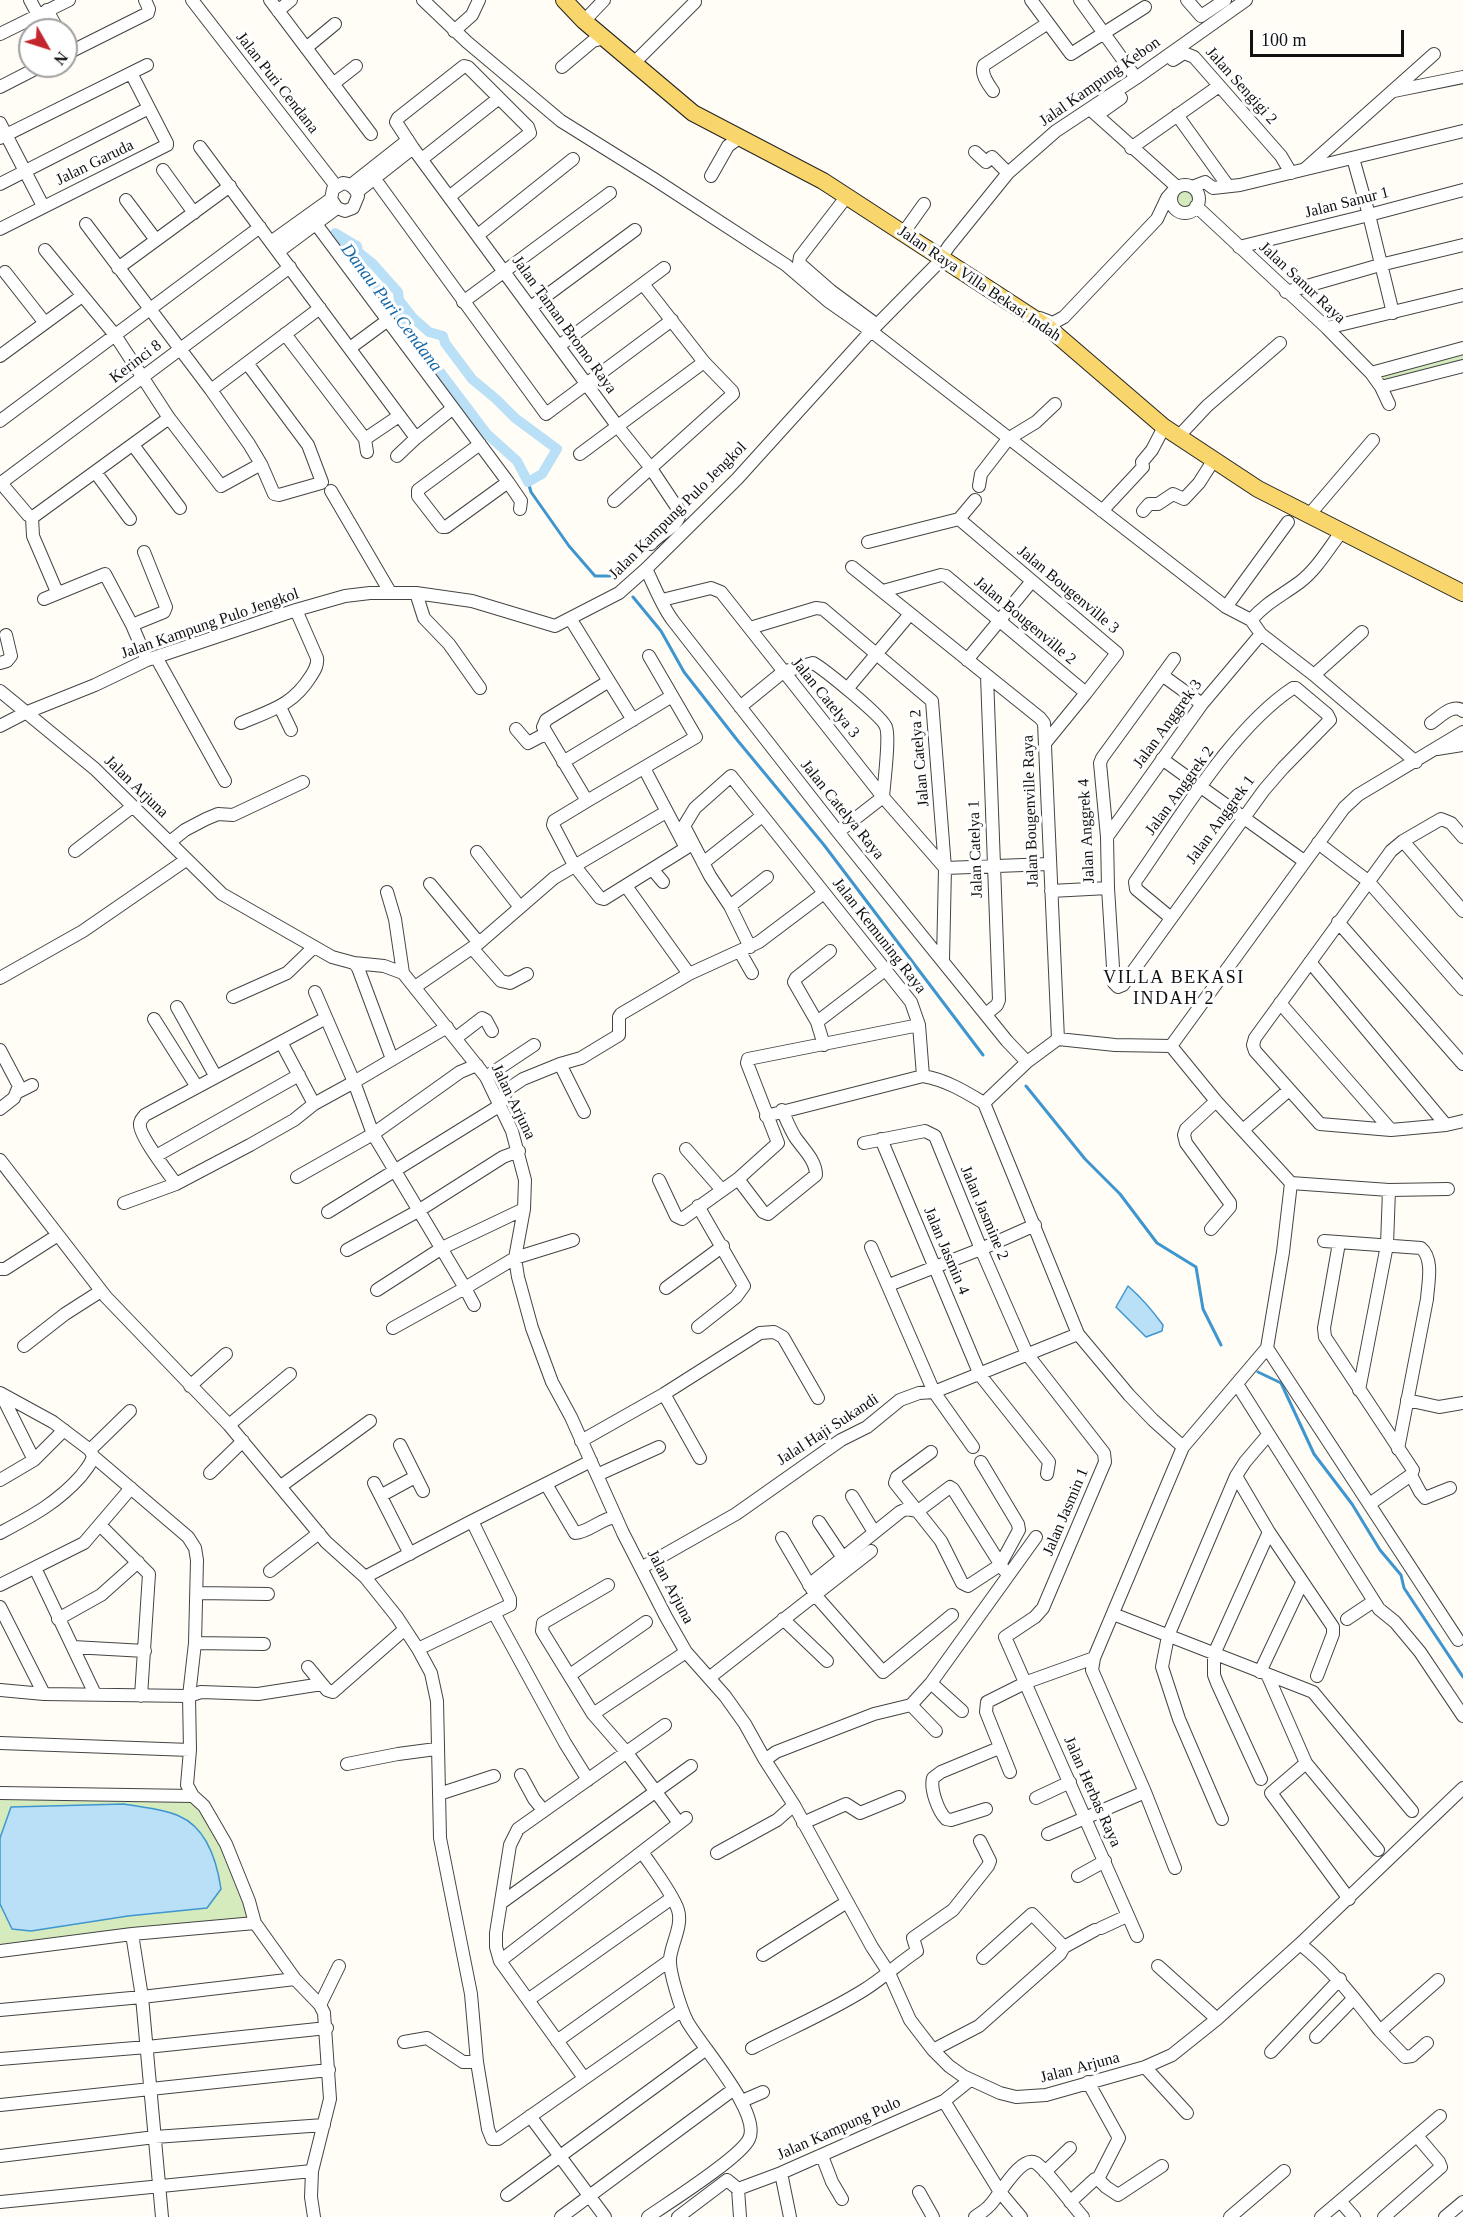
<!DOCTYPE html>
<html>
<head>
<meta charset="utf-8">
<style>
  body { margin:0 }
  #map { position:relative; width:1463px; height:2217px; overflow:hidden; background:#fffdf5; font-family:"Times New Roman",serif }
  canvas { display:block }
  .north { position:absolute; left:18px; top:18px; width:60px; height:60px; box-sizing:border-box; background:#fff; border:2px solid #a0a0a0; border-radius:50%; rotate:129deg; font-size:16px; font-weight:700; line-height:24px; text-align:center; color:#111 }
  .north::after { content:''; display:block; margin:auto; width:21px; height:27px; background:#c4262e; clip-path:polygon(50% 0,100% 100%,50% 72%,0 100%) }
  .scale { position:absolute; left:1250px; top:30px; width:154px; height:27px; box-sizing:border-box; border:3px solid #111; border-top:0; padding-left:8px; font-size:18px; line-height:21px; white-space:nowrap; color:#111; -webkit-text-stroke:4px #fff; paint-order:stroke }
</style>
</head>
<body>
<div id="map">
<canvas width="1463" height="2217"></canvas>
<div class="north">N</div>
<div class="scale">100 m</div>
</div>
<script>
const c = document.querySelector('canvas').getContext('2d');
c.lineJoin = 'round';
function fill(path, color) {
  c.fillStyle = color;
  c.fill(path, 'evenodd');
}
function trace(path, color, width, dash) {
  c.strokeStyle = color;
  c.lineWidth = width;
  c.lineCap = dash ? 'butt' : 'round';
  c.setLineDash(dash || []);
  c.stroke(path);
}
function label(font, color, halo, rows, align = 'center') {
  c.font = font + ' "Times New Roman",serif';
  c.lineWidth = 6;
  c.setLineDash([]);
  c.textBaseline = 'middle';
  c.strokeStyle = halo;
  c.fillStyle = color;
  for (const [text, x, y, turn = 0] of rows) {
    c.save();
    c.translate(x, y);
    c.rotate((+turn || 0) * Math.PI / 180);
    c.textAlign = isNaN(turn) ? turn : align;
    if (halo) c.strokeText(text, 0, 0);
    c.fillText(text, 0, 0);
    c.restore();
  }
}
const green = new Path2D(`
  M1172 199a13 13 0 1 1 26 0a13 13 0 1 1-26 0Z
  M1463 348V366L1381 387 1378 371Z
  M0 1793 193 1796 204 1806 255 1923 0 1951Z`);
const water = new Path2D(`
  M1128 1286C1142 1298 1152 1310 1163 1325L1162 1331 1146 1337 1116 1307Z
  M124 1804C140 1807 165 1809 179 1816 207 1828 217 1862 221 1889L207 1908 128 1916 31 1931 12 1929 0 1904V1838L11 1807Z`);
const stream = new Path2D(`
  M549 462 542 474 528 482 531 492 569 546 595 576H616
  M633 597 661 631 684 672 738 741 824 845 983 1055
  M1026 1086 1085 1159 1120 1194 1157 1243 1196 1267 1203 1309 1221 1345
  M1258 1372 1281 1383 1314 1454 1352 1504 1380 1550 1401 1575 1404 1588 1463 1677`);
const canal = new Path2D(`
  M335 233 357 246 358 252 373 264 398 292 399 300 413 318 429 332 443 336 445 343 472 379 496 399 515 418 557 449 542 474 528 482 517 461 487 434Z`);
const minor = new Path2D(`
  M30 0 38 15
  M192 0 336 186
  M270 0 371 134
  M423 0 467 42 561 121 654 179 786 265 828 301 871 331 1226 607 1251 620 1261 634 1314 675 1416 762
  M1080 0 1136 78
  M1187 0 1201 16 1225 0
  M47 10 58 30
  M278 11 291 0
  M584 21 604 0
  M1048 23 1071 54 1145 7
  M454 31 472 15 479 0
  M0 34 69 0
  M306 48 335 24
  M66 54 148 13 149 9 145 0
  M1173 60 1184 53 1194 57 1281 156 1291 173
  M633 64 695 2
  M562 67 593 41 604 38
  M333 84 356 66
  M0 87 41 66
  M993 91C988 84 980 74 984 65L1048 23 1031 0
  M1394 91 1463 77
  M1091 110 1177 187
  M1097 115 1121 98
  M1177 115 1228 186
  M0 123 43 206
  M0 138 147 65
  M200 147 416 438
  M1131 148 1219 86
  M975 152 986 162 992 157 1008 173
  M1353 158 1369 215 1393 313
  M422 159 499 98
  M1305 169 1434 54
  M163 170 194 213
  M369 171 546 414 672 320
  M711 176 728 146 739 138
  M0 184 149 108
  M351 185 408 140
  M1171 199a14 14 0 1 1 28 0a14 14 0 1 1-28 0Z
  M1192 187 1205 182 1213 188 1240 185 1463 131
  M357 192 413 148
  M847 196 800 257 799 263 831 291 877 325
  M449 197 530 133 528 127 468 67 464 66 398 118 396 122 413 148 618 427 650 467 680 512C679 527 659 533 651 544
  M126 200 156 240
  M1196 206 1327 328 1371 373 1381 387 1389 404
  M86 224 211 390 249 444 261 464 274 494 279 495 321 483 322 482 308 445 247 363
  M316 224 508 482 521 501 520 509
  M0 229 167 145V143L131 73
  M904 232 924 204
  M478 235 573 159
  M271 242 331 199
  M1239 247 1369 215 1463 190
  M45 250 115 335 169 418 221 486 261 464
  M278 252 337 208 345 211 353 208 358 196C356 188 351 184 343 183L333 189 331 199 337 208
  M945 261 943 255 949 246 1008 173 1056 131 1136 78 1246 0
  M118 268 230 186
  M5 272 45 323
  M1286 292 1380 265 1463 245
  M463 302 610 193
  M531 307 635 230
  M1040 318 1053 323 1064 317 1157 219 1167 198 1175 189
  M1327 328 1463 295
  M285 334 365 439 367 452
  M559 346 664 268
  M350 348 388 320
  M0 356 82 296
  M1371 373 1463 348
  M1381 387 1463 366
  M211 390 320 308
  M0 421 260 227
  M1178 437 1207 406 1280 343
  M365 439 399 416
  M480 444 418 490V496L442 527H446L508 482
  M133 445 180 508
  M580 454 704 362
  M397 456 416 438 453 408
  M96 473 130 519
  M0 482 28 515 33 517 169 418
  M1 483 290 267
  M979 486 981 474 1008 439 1036 422 1055 404
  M331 491 390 592
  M614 501 733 394 732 391 704 362 643 284
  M1102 511 1143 467 1142 462 1152 450 1164 427
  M1143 511 1149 504H1158L1173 494 1184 499 1199 483 1213 461
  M1309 515 1373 440
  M32 517 33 536 57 592
  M959 519 1117 653 1086 693
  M868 542 959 519 975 500
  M144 552 166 607 164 612 132 625 147 660
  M852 567 1040 718 1044 723 1058 1039
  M646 569C655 587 662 607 674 622L838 832 1007 1041 1027 1062
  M883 591 941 575 946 576 1086 693 1046 742
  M416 593 424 618 449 644 480 688
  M44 599 105 574 132 625
  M662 600 711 588 721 592 883 797 945 868 1049 864
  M1226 607 1288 522
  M1251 620C1267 602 1281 596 1300 582 1317 569 1329 548 1342 531
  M573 623 633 720
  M750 628 816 608 823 609 932 701 945 868 943 960
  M156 657 225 781
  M967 660 1032 581
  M0 663 7 661 11 656 6 635
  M1162 675 1202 704
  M1314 675 1362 632
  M609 681 546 720 543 727 587 801 554 821 553 825 574 865 600 898 604 899 686 848 644 768
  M847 689 910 614
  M0 691 95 769 222 894 332 957 354 963 384 966 403 973 486 1077 512 1131 525 1180 524 1209 515 1258 518 1277 532 1328 552 1382 571 1417 623 1533 666 1617 686 1652 725 1696 745 1724 765 1760 794 1805 872 1947 889 1973 910 2020 933 2050 949 2066 963 2076 1000 2093 1016 2097 1046 2095 1145 2067 1172 2055 1217 2019 1300 1944 1463 1788
  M280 707 291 730
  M740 707 783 672 813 663C824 669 883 717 886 727 890 737 884 783 883 797L838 832
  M241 723C272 710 293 705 311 676 315 670 318 665 317 658L296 610
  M1431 723C1441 716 1453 703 1463 711
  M0 726 25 713 95 685 147 660 296 610 345 596 370 593H416L472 601 555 626 619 593 646 569 737 479 871 331 942 259
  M516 729 528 743 545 734
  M1437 749 1463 745
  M1162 759 1304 861
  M563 762 672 696
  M587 801 696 737 649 656
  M1107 837 1202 704 1261 634
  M1463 837 1451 823 1441 819 1403 841 1391 851 1255 1038 1253 1045 1255 1051 1320 1124 1391 1130 1446 1125 1463 1121
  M1403 841 1463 911
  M170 842 185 830 206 819 218 814 233 815 303 782
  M1318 843 1368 881 1463 989
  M75 851 132 807
  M477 852 519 906
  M703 863 762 816
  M653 870 663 882
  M430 884 479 943
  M626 886 689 974
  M1051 891 1108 888
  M387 892 395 919 403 973
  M730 906 767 877
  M1171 918 1136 889 1135 882C1178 821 1231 729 1293 688H1296L1327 714 1330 720 1283 768 1264 790 1123 985 1118 987 1114 983 1108 888 1107 837 1100 763 1102 758 1174 659
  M1338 922 1463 1064
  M750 947 730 906 710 876 684 826 695 808 731 776 911 1002 919 1025 923 1076C946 1080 964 1091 984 1103
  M472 948 501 981 510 983 527 974
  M740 952 752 973
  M1310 962 1446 1125
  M354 963 358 968 392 1059
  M0 978 83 931 186 860
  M415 987 479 943 554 878 666 812
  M233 997 287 973 314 947
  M1280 1003 1391 1130
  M177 1007 216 1077
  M986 1014 997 1005 999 1000 987 676
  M154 1019 197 1087
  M817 1022 885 970
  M447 1027 354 1082 373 1134 465 1288 515 1258 573 1240
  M456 1038 482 1018 486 1020 492 1031
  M1058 1039 1115 1045 1171 1046 1216 1101 1291 1183 1283 1252 1267 1348 1183 1447 1153 1420 1129 1395 1078 1334 984 1103 1027 1062Z
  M281 1042 314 1104
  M824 1045 817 1022 794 982 796 978 830 951
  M1171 1046 1344 808 1358 795 1463 732
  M0 1050 19 1086 14 1098 0 1109
  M560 1064 584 1112
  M486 1077 534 1045
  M18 1092 32 1085
  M766 1116 923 1076
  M1243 1130 1289 1090
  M881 1139 980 1375 1049 1462 1047 1474
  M864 1143 925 1131 935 1136 981 1249 1027 1354 1104 1453 1105 1462 1043 1608 1035 1617 1005 1637 1137 1936
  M686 1149 722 1190
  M156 1156 299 1075
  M0 1160 106 1297 229 1425 326 1542 365 1577 397 1617 418 1649 431 1673 437 1701 440 1838 471 1994 477 2062 488 2129 492 2139H498L682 2010
  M297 1177 373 1134 460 1072 477 1065
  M738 1179 763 1212 768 1214 816 1175C816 1160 803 1149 795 1137 790 1129 786 1119 782 1110
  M659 1180 676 1216 682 1219 738 1179 778 1143 747 1063 748 1059 919 1025
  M1291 1183 1389 1190 1448 1189
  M176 1184C169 1174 138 1134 140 1124 140 1120 143 1118 145 1115L326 1018
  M124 1203 176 1184 250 1145 294 1120 314 1104 354 1082 315 992
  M328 1212 499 1106 508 1089 523 1079 560 1064 581 1058 619 1035V1017L621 1014 689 974 759 942 824 893
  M1211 1229 1230 1207V1203L1186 1143 1184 1135 1186 1129 1216 1101
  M1324 1241 1421 1248C1434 1259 1428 1283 1427 1299L1398 1449
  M1339 1243 1324 1328 1325 1337 1413 1470 1411 1475 1371 1503
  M871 1247 934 1392 973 1447
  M347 1250 418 1211 503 1157 519 1151
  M0 1269H5L58 1235
  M889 1285 981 1249 1035 1225
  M666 1288 723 1246
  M377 1290 442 1248 524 1209
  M698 1327 736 1297 744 1286 698 1206
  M393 1328 465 1288 474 1305
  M24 1346 65 1314 101 1291
  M1267 1348 1458 1640
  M1237 1384 1379 1609 1395 1622 1420 1652 1463 1716
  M190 1386 226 1354
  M1359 1390 1387 1245 1389 1190
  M0 1393 53 1422 90 1450 93 1456 188 1537 195 1548 197 1560 195 1643 189 1696 190 1750 187 1785 193 1796 204 1806 226 1844 249 1901 255 1923
  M1 1394 34 1460
  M664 1394 700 1458
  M1407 1400 1439 1407 1463 1403
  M229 1425 290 1374
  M581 1441 664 1394 760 1333 774 1332 783 1337 818 1398
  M400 1445 423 1491
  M90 1450 130 1411
  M931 1452 897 1477 895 1483 941 1541 962 1583 968 1586 1000 1565 1019 1530 1018 1524 981 1462
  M210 1473 243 1441
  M597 1475 659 1447
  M1411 1475 1420 1492 1425 1498 1450 1488
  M1236 1476 1269 1532 1333 1627V1634L1317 1676
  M0 1480 34 1460 64 1430
  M374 1483 410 1554
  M546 1484 575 1533C590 1532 601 1518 616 1517
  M281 1486 370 1421
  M382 1495 415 1477
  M852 1496 874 1532
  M819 1522 843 1558
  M100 1525 149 1574 141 1696
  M0 1533C32 1516 57 1503 81 1476 86 1469 91 1465 93 1456
  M782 1538 816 1596 883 1672 952 1615
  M35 1568 95 1694
  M641 1568 736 1514 841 1440 867 1427 900 1400 919 1393 934 1392 1078 1334
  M270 1571 319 1533
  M365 1577 472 1521
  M0 1585 84 1543 131 1488
  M608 1585 543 1623 542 1631 593 1714 627 1753 679 1823
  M809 1585 900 1512 906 1509 918 1511 950 1487 953 1489 1004 1570
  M197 1593 268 1594
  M0 1607 44 1694
  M494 1613 565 1743 588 1780
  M1113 1614 1313 1692 1412 1811
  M58 1619 101 1595 138 1562
  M783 1619 827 1661
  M1347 1619 1374 1601
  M195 1643 264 1644
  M73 1647 145 1651
  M418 1649 510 1605V1599L472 1521 591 1461
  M308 1667 327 1690 333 1692 405 1629
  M1260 1672 1302 1583
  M1267 1674 1306 1763 1378 1850
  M570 1675 646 1622
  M709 1678 871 1551
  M931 1683 962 1711
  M0 1690 44 1694 189 1696 201 1692 258 1694 322 1684
  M911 1705 936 1731
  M593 1714 686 1652
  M0 1743 190 1750
  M765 1760 776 1752 874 1714 911 1705 931 1683 1036 1537
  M1306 1763 1271 1793 1349 1899
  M347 1764 398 1754 436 1749
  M1010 1772 986 1712 987 1702 1027 1682 1094 1658
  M521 1775 534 1799 543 1810
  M1261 1779 1217 1683 1214 1675V1654L1269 1532
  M0 1793 193 1796
  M439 1794 494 1776
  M1036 1798 1070 1782
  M986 1809 951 1820 946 1819C938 1811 930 1789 933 1778L941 1772 999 1748
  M1222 1819 1179 1719 1162 1667 1168 1636 1236 1476 1245 1462 1268 1435
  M803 1823 846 1804 860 1813 899 1797
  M1048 1834 1145 1792
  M642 1852C652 1867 673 1894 678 1910 683 1926 671 1944 670 1959 669 1972 681 2009 687 2021 700 2045 762 2113 749 2139 740 2158 668 2203 648 2217
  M717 1853 777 1820 794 1805
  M1175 1868 1145 1792 1092 1670 1094 1658 1183 1447
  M1078 1876 1105 1861
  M501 1903 691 1766
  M1101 1928 1127 1916
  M132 1934 142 1997 162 2217
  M1300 1944C1332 1969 1355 1999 1380 2031L1438 1980
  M1064 1947 1095 1930
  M0 1951 132 1934 255 1923 295 1979 320 2005 324 2013 330 2099 312 2171 311 2197 314 2217
  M763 1955 847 1902
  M500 1961 496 1947V1933L510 1845 518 1829 665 1725
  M1158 1966 1217 2019
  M528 2000 672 1898
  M320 2005 339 1966
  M0 2010 142 1997 295 1979
  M1380 2031 1405 2057 1412 2056 1427 2043
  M1316 2037 1354 1998
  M557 2041 669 1961
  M404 2042 427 2038 463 2062H477
  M752 2048C789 2029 829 2012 864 1990 883 1978 899 1963 917 1951L913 1938 953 1910 988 1866 990 1861 980 1841
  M933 2050 979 2026 1060 1954 1064 1947 1032 1914 983 1958
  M1271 2052 1340 1979
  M0 2059 147 2047 327 2028
  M1145 2067 1187 2113
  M584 2078 500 1961 686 1818
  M1088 2082 1119 2138 1098 2179
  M742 2101 763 2092
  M944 2101 1000 2192 1021 2217
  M0 2105 329 2070
  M530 2116 605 2217
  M0 2156 155 2137 324 2125
  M822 2156 832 2182 842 2199
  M1045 2172 1070 2148
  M781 2173 790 2217
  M727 2180 738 2189 781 2173 944 2101 970 2080
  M738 2189 740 2217
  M919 2192 933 2217
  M507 2195 705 2050
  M1340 2201 1354 2217
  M0 2202 312 2171
  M1070 2202 1095 2179H1098L1106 2187 1118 2195 1162 2166
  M561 2217 734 2089
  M678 2217 727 2180
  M975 2217C980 2213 986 2210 990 2205 999 2196 1021 2154 1036 2163 1049 2172 1071 2204 1083 2217
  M1230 2217 1284 2171
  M1321 2217 1440 2116
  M1384 2217 1441 2167 1439 2162 1417 2136
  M1445 2217 1463 2202`);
const major = new Path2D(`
  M564 0 584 21 693 113 823 181 1035 319 1050 329 1164 427 1258 489 1463 593`);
const streetNames = [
  ["Jalal Kampung Kebon",1100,82,-35],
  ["Jalan Puri Cendana",277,83,52],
  ["Jalan Sengigi 2",1241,86,48],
  ["Jalan Garuda",95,163,-26],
  ["Jalan Sanur 1",1347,203,-14],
  ["Jalan Sanur Raya",1302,283,43],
  ["Jalan Raya Villa Bekasi Indah",979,284,34],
  ["Jalan Taman Bromo Raya",564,325,54],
  ["Kerinci 8",136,362,-37],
  ["Jalan Kampung Pulo Jengkol",678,511,-45],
  ["Jalan Bougenville 3",1068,590,40],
  ["Jalan Bougenville 2",1025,621,40],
  ["Jalan Kampung Pulo Jengkol",210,624,-19],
  ["Jalan Catelya 3",825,698,51],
  ["Jalan Anggrek 3",1168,724,-54],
  ["Jalan Catelya 2",920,758,-95],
  ["Jalan Arjuna",136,787,44],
  ["Jalan Anggrek 2",1180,791,-54],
  ["Jalan Catelya Raya",842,810,51],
  ["Jalan Bougenville Raya",1031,811,-92],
  ["Jalan Anggrek 1",1221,820,-54],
  ["Jalan Anggrek 4",1087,831,-93],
  ["Jalan Catelya 1",976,849,-92],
  ["Jalan Kemuning Raya",879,936,52],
  ["Jalan Arjuna",513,1102,64],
  ["Jalan Jasmine 2",984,1213,67],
  ["Jalan Jasmin 4",946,1251,67],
  ["Jalal Haji Sukandi",828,1430,-33],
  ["Jalan Jasmin 1",1066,1512,-67],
  ["Jalan Arjuna",670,1587,62],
  ["Jalan Herbas Raya",1092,1792,66],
  ["Jalan Arjuna",1080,2068,-15],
  ["Jalan Kampung Pulo",839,2129,-24]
];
const waterNames = [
  ["Danau Puri Cendana",391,308,53]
];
const neighbourhoodNames = [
  ["VILLA BEKASI",1174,978],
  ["INDAH 2",1174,999]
];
fill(green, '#d5ebbd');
fill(water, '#b9e0f7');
trace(water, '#3f96cf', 1.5);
trace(stream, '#3f96cf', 3);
trace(canal, '#b9e0f7', 10);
trace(minor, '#444', 14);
trace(major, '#222', 18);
trace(minor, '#fff', 12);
trace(major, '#f9d66b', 16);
label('16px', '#111', '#fff', streetNames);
label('italic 18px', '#1768a6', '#fff', waterNames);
c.letterSpacing = '1.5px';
label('18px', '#111', '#fff', neighbourhoodNames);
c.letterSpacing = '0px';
</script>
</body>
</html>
